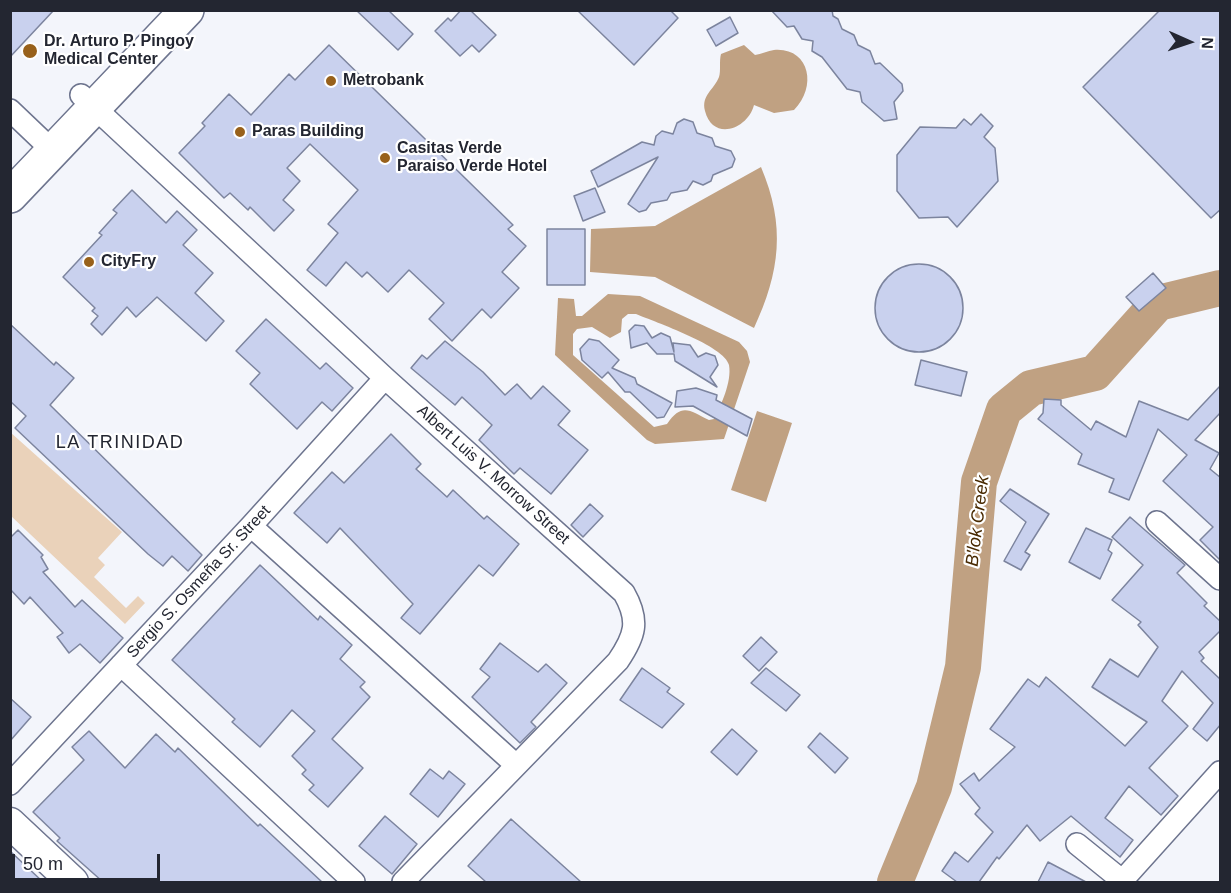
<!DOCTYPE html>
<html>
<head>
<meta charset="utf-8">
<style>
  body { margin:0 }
  #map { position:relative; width:1231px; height:893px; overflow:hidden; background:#f3f5fb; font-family:Arial,sans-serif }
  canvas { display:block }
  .frame { position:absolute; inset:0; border:12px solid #232631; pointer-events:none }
  .north { position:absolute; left:1159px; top:12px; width:60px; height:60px; -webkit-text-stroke:4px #fff; paint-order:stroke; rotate:93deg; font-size:16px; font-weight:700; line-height:24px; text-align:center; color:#232631 }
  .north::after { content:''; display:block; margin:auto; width:21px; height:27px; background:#232631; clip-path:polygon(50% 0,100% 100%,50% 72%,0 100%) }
  .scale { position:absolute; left:12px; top:854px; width:148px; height:27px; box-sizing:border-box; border:3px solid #232631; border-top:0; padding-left:8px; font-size:18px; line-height:21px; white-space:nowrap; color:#232631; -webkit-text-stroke:4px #fff; paint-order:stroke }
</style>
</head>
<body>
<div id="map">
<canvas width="1231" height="893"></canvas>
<div class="frame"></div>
<div class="north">N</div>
<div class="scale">50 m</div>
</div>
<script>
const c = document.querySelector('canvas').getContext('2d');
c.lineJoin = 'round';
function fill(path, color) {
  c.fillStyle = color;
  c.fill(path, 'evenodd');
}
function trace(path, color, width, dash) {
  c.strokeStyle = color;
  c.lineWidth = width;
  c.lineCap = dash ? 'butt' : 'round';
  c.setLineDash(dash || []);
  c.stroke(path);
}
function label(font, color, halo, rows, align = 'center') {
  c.font = font + ' Arial,sans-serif';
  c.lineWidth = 4.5;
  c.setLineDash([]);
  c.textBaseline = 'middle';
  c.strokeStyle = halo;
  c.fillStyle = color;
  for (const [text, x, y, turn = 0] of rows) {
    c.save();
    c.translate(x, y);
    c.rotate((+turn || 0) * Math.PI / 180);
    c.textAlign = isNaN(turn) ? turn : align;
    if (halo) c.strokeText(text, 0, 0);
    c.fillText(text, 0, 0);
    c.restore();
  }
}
const green = new Path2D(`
  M10 432 122 532 98 558 105 565 94 577 126 608 138 596 145 603 125 624 11 516Z`);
const water = new Path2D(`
  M744 45 755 55C761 54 768 51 774 50 809 47 818 86 794 110L774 113 754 105C748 129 713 142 705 111 701 95 714 90 719 77 721 71 719 61 721 54Z
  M761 167C786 226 780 272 754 328L655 277 590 272 591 229 655 226Z
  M608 294 640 296 739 342 747 351 750 362 724 439 655 444 647 440 555 355 558 298 574 299 576 316H582ZM628 314H636C655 322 725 346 729 365 732 382 721 405 714 419L709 420C690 411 682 402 667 424L654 427 573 355V334L577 329 592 327 610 338 621 332 622 319Z
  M757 411 792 423 766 502 731 490Z`);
const river = new Path2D(`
  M895 882 934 787 963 667 979 482 1004 410 1031 388 1095 373 1158 303 1220 288`);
const building = new Path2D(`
  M10 10H54L10 57Z
  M356 10H388L413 34 398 50Z
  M461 10H470L496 35 479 52 472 45 460 56 435 31 448 18 451 21Z
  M577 10H670L678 18 634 65Z
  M771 10H832L833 16 838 19 842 29 854 35 858 45 870 51 875 64 880 63 902 84 903 91 894 102 897 119 884 121 862 102 860 92 847 89 822 57 812 51 813 41 802 39 794 26 787 27Z
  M1160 10H1221V209L1211 218 1083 87Z
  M730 17 738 33 716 46 707 30Z
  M329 45 513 225 508 229 526 246 502 272 519 288 491 318 482 309 452 341 429 319 444 303 409 270 388 292 367 272 362 277 346 262 326 286 307 270 338 233 328 224 358 190 310 144 287 168 300 181 283 200 294 210 274 231 250 207 248 210 230 193 224 198 179 153 205 126 202 123 229 94 251 115 289 74 295 80Z
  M981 114 993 126 984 137 995 148 998 181 957 227 948 217 919 218 897 191V155L920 127 956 128 964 119 971 125Z
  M684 119 693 122 697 133 712 138 715 146 731 151 735 159 732 167 713 175 711 181 703 185 693 181 687 190 671 193 667 200 651 203 646 210 639 212 628 204 658 157 598 187 591 171 642 142 654 145 656 136 662 131 673 134 677 123Z
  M595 188 605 212 583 221 574 196Z
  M132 190 166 223 177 211 197 230 183 245 213 273 195 293 224 321 206 341 157 297 136 317 127 307 102 335 91 324 98 316 92 311 95 308 63 277 102 235 99 233 117 213 113 210Z
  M547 229H585V285H547Z
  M875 308a44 44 0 1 1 88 0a44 44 0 1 1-88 0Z
  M1153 273 1166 288 1139 311 1126 297Z
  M266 319 320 369 326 363 353 388 332 411 322 402 297 429 250 384 260 373 236 351Z
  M10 324 54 365 56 362 74 378 50 405 202 555 188 571 172 556 163 566 148 554 15 428 26 416 10 401Z
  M635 325 644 326 652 338 661 333 670 337 674 352 673 343 690 345 698 357 706 353 715 356 718 365 710 377 717 387 675 361 674 354H657L647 343 631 348 629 331Z
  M589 339 599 341 619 360 612 368 635 378 637 384 672 403 664 417 657 418 630 392H625L608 372 602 378 582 360 580 349Z
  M445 341 483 372 505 395 517 384 531 399 543 386 570 411 558 425 588 450 551 494 520 468 514 474 479 440 492 425 462 397 455 405 411 368 422 355 427 359Z
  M921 360 967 372 961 396 915 385Z
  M1221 385V412L1195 440 1219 453 1210 469 1221 478V561L1200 540 1213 527 1163 481 1187 455 1158 429 1129 500 1109 492 1114 479 1078 464 1082 454 1038 419 1043 413 1044 399 1061 400V405L1091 430 1096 421 1126 437 1139 401 1188 420Z
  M696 388 717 395 716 400 752 419 747 436 693 406 675 407 677 391Z
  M391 434 421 464 416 469 447 497 453 490 484 519 487 516 519 544 493 576 479 565 420 634 401 618 413 604 340 528 327 543 294 513 332 472 344 483Z
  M1010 489 1049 514 1025 552 1030 555 1021 570 1004 561 1026 522 1000 501Z
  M590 504 603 516 583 537 571 525Z
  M1130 517 1185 565 1177 573 1207 603 1204 606 1221 622V630L1199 652 1204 658 1201 661 1221 680V724L1207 741 1193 729 1213 703 1182 671 1162 701 1188 726 1149 768 1178 796 1161 815 1129 786 1105 818 1133 840 1120 857 1071 816 1040 841 1027 825 999 859 997 857 979 882H957L942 871 955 852 968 862 993 832 975 814 980 808 960 784 974 773 979 781 1015 747 990 729 1028 679 1039 687 1046 677 1125 746 1147 722 1092 687 1110 659 1138 677 1158 647 1138 625 1141 622 1112 600 1143 565 1112 537Z
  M1086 528 1112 540 1108 550 1112 553 1100 579 1069 562Z
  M18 530 43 555 41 557 48 569 43 572 75 607 82 600 123 638 100 663 80 644 69 653 57 637 63 633 30 597 24 604 10 589V538Z
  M260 565 318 620 320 616 352 645 340 659 365 682 360 687 370 697 332 739 363 768 328 807 309 790 314 785 302 774 306 770 292 756 315 731 292 710 260 747 232 722 235 719 172 660Z
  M761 637 777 652 759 671 743 656Z
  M500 643 538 672 546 664 567 683 531 722 536 727 520 743 472 697 490 677 480 669Z
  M642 668 670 688 667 692 684 704 662 728 620 700Z
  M766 668 800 695 786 711 751 683Z
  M10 698 31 717 10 741Z
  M732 729 757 751 737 775 711 752Z
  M89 731 125 768 156 734 175 752 178 748 258 826 260 824 322 882H103L57 841 60 838 33 812 84 760 72 747Z
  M820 733 848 758 835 773 808 747Z
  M430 769 443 779 449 771 465 784 438 817 410 794Z
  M385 816 417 844 392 874 359 846Z
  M511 819 581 882H486L468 866Z
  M10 851 43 882H10Z
  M1048 862 1086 882H1038Z`);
const street = new Path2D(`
  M81 95 385 378 624 593C640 621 635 636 618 661L403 882
  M10 110 53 151
  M1157 522 1220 579
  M251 526 516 765
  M121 665 354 882
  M10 784 251 526 385 378
  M1077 844 1124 882
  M1121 882 1220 772`);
const secondary = new Path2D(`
  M10 823 73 882`);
const highway = new Path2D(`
  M10 196 187 10`);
const markers = [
  [30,51,8,"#98611b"],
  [331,81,6,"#98611b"],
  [240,132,6,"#98611b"],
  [385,158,6,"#98611b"],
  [89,262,6,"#98611b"]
];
const poiNames = [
  ["Dr. Arturo P. Pingoy",44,42],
  ["Medical Center",44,60],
  ["Metrobank",343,81],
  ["Paras Building",252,132],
  ["Casitas Verde",397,149],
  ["Paraiso Verde Hotel",397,167],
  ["CityFry",101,262]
];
const streetNames = [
  ["Albert Luis V. Morrow Street",493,475,42],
  ["Sergio S. Osmeña Sr. Street",199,582,-47]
];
const neighbourhoodNames = [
  ["LA TRINIDAD",120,443]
];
const waterNames = [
  ["B'lok Creek",978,521,-83]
];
fill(green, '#ead2ba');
fill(water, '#c0a182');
trace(river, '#c0a182', 36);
fill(building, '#c9d1ee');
trace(building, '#7c849e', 1.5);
trace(street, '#6d748e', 24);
trace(secondary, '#6d748e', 33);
trace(highway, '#6d748e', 36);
trace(street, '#fff', 21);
trace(secondary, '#fff', 30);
trace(highway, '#fff', 33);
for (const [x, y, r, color] of markers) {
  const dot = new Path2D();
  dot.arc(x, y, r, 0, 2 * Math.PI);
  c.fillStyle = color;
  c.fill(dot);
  trace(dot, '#fff', 2);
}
label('bold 16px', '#232631', '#fff', poiNames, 'left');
label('16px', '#232631', '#fff', streetNames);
c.letterSpacing = '1.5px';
label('18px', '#232631', '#fff', neighbourhoodNames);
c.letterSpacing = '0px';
label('italic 18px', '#482900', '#fff', waterNames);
</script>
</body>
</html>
